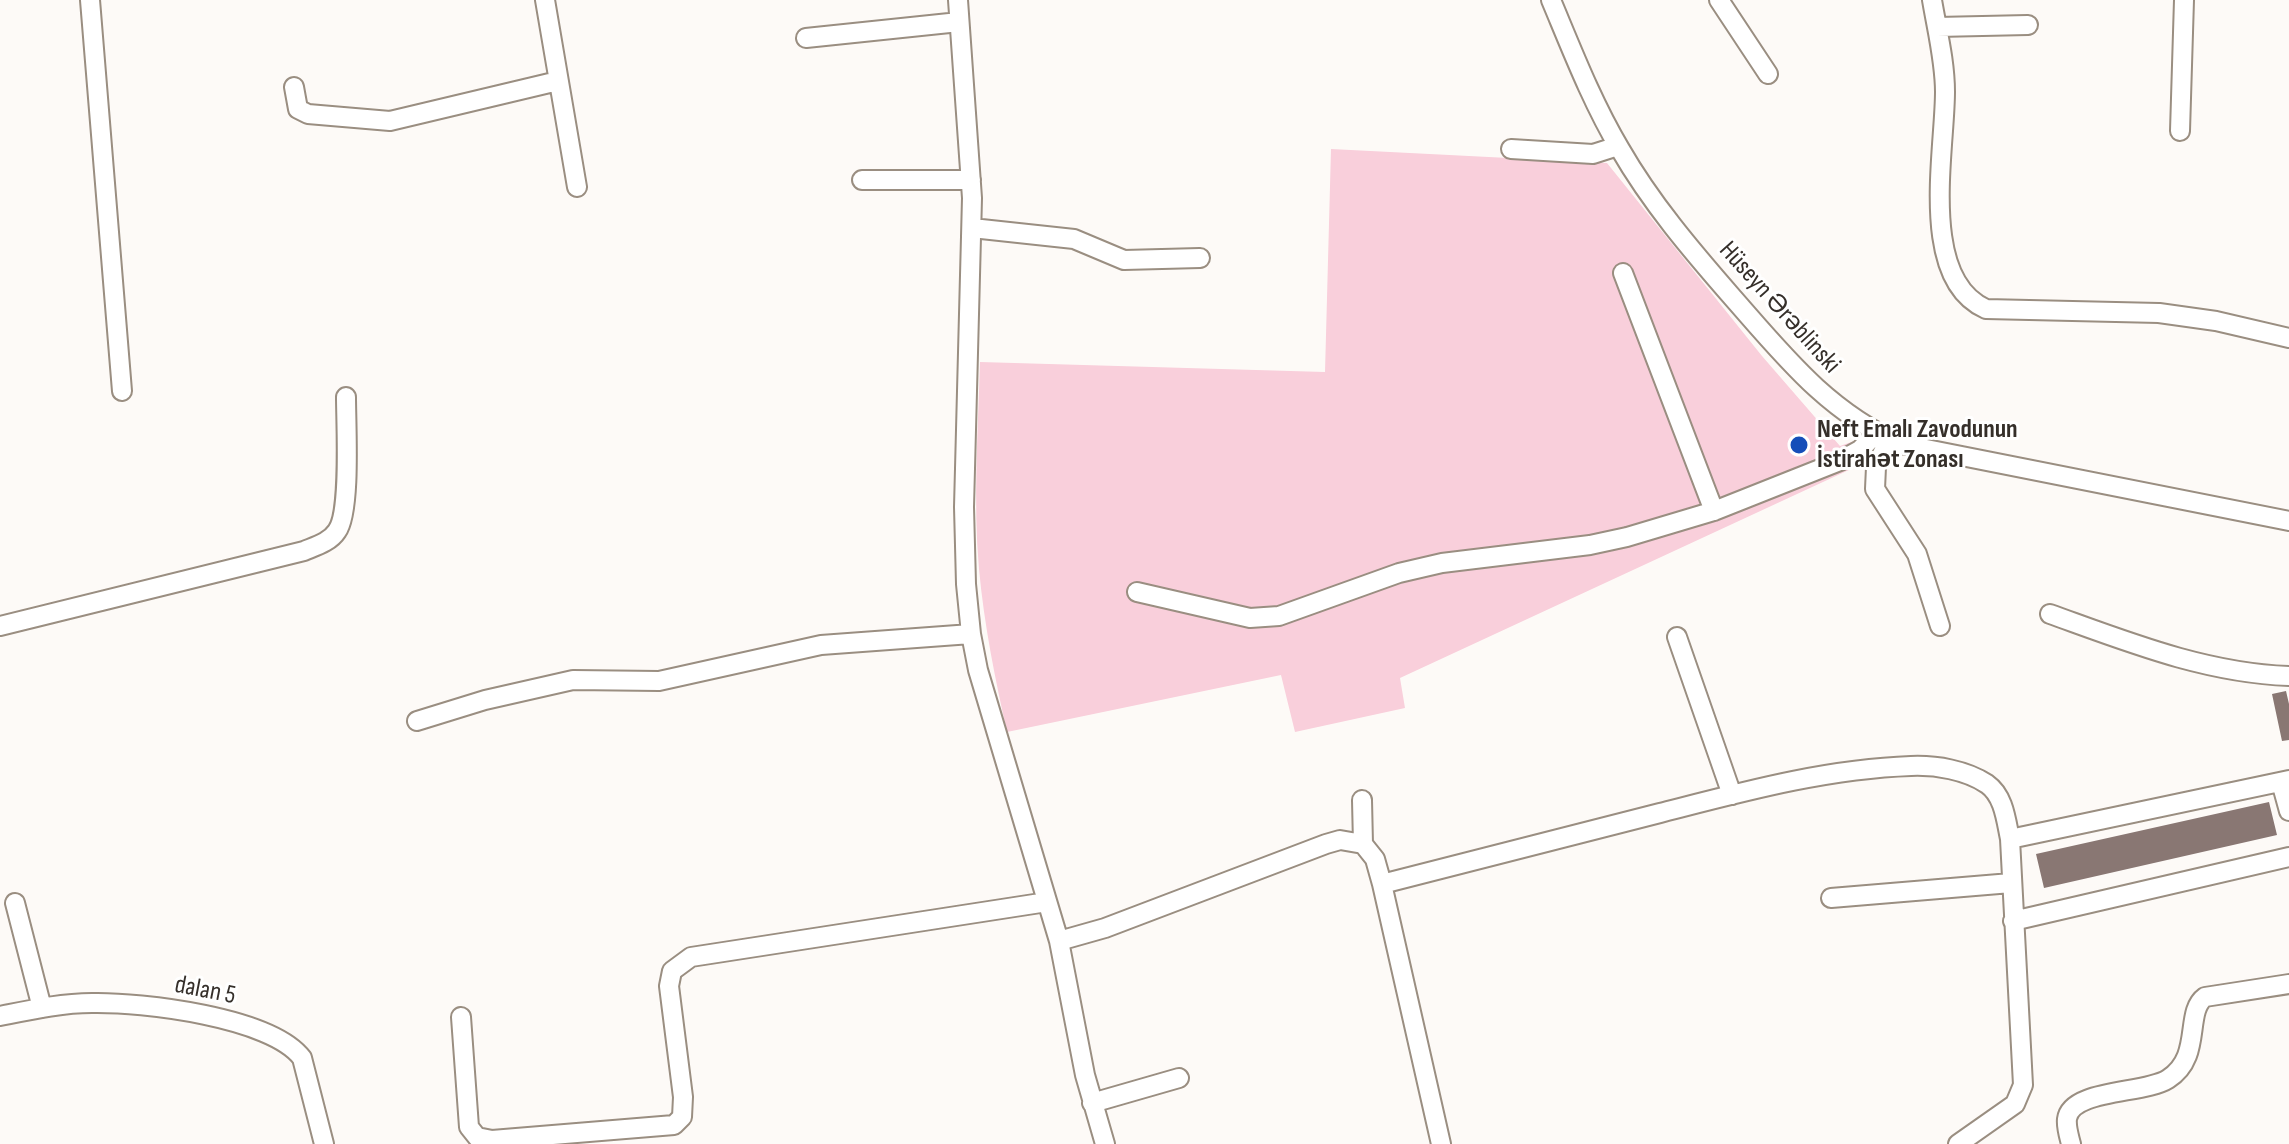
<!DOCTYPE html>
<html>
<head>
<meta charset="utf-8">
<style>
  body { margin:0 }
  canvas { display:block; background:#fdfaf7 }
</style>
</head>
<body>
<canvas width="2289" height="1144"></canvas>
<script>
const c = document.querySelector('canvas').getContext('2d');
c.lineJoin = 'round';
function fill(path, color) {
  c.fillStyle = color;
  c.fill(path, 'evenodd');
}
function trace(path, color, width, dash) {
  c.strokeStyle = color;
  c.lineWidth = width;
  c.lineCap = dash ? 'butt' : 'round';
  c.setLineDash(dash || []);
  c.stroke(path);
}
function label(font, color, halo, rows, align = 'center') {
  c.font = font + ' "Sofia Sans Condensed",sans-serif';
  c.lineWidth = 6;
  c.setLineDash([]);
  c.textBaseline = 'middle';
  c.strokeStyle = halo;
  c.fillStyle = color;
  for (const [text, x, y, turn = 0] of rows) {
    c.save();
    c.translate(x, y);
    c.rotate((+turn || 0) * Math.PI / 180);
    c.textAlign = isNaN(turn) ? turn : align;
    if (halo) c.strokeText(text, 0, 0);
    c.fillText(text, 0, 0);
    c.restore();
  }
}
const green = new Path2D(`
  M1331 149 1607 163 1762 356 1840 446 1854 441 1865 460 1851 469 1400 678 1405 708 1295 732 1281 675 1007 732C995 678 984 624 979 569 973 501 978 431 980 362L1325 372Z`);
const building = new Path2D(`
  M2286 691 2289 704V740L2282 741 2272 694Z
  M2269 802 2277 835 2044 888 2036 854Z`);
const minor = new Path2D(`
  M90 0 122 391
  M545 0 577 187
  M958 0 972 198 964 507 966 584 971 634 978 670 1059 941 1085 1075 1105 1144
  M1551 0C1572 50 1592 102 1620 149 1651 203 1692 251 1733 298 1784 356 1828 412 1901 444L2289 521
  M1719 0 1768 74
  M1932 0C1937 30 1945 61 1945 92 1945 151 1918 279 1986 309L2159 313 2216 321 2289 338
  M1937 27 2028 25
  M806 38 959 22
  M294 87 298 109 308 114 390 121 558 81
  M2180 131 2184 0
  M1511 149 1593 154 1618 146
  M862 180H971
  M972 228 1074 239 1124 260 1200 258
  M1623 273 1714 511
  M1889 439 1876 467 1875 489 1917 554 1940 626
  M1137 592 1250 618 1279 616 1399 573 1442 563 1590 545 1627 537 1714 511 1840 461 1860 450 1877 432
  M2050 614C2128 642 2205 673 2289 676
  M0 626 304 551C316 546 330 542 337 531 351 512 346 425 346 397
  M1677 637 1732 795
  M417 721 485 700 573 680 659 681 821 645 971 634
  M2281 782 2289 811
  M1362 800 1363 844
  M2010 839 2289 780
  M1382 884C1474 860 1567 837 1660 813 1742 792 1825 769 1911 766 1936 765 1966 770 1987 784 2004 796 2006 820 2010 839L2023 1085 2015 1104 1958 1144
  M1831 898 2011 883
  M15 903 42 1008
  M2013 921 2289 857
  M1059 941 1105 928 1326 844 1340 840 1363 844 1375 859 1382 884 1441 1144
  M0 1016C30 1010 61 1003 92 1003 142 1002 271 1017 302 1058L324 1144
  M461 1017 469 1127 477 1137 492 1140 674 1125 682 1117 683 1097 669 986 672 971 691 957 1047 902
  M1092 1103 1179 1078
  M2071 1144C2069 1136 2066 1127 2067 1119 2071 1089 2145 1094 2168 1079 2203 1057 2184 1012 2205 997L2289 984`);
const markers = [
  [1799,445,10,"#154eb9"]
];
const streetNames = [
  ["Hüseyn Ərəblinski",1779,308,48],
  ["dalan 5",205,991,11]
];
const poiNames = [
  ["Neft Emalı Zavodunun",1817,430],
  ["İstirahət Zonası",1817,460]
];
fill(green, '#f9cfdb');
fill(building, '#897773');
trace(minor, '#9a8e81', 22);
trace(minor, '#fff', 18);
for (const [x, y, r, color] of markers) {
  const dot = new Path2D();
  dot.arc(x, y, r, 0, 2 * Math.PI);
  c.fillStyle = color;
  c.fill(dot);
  trace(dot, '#fff', 3);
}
label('26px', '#352f2a', '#fff', streetNames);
label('bold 26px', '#352f2a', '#fff', poiNames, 'left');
</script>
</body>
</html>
